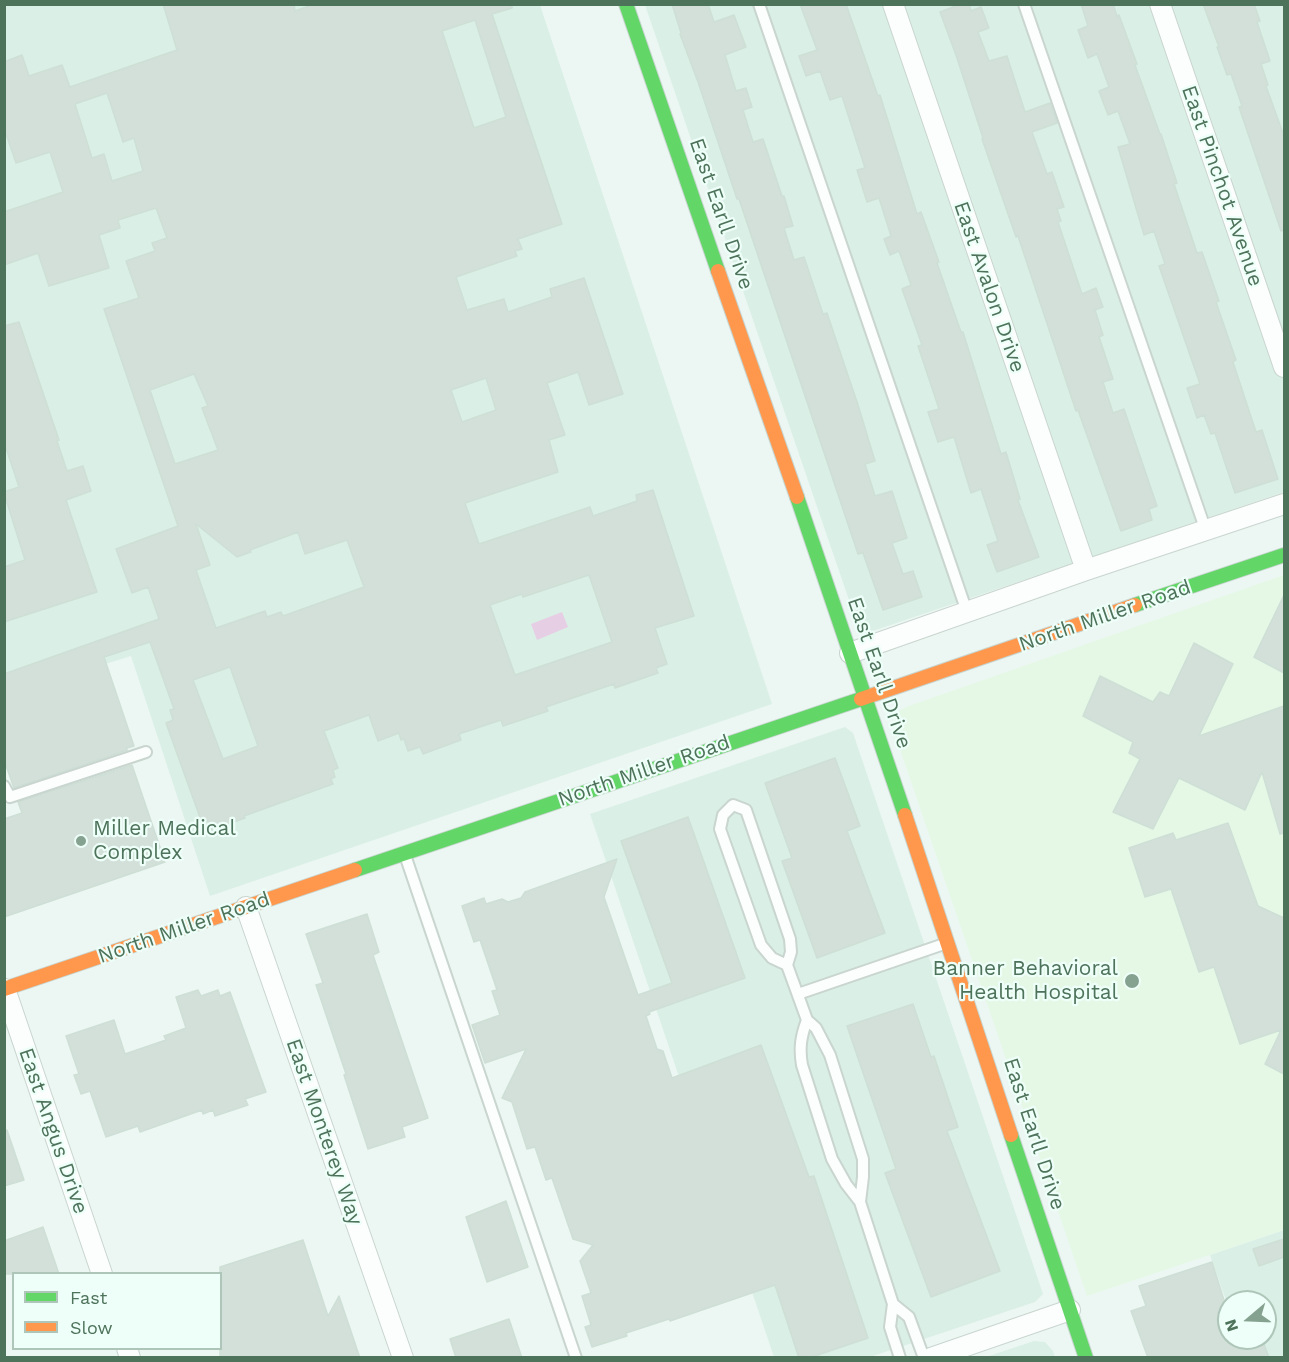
<!DOCTYPE html>
<html>
<head>
<meta charset="utf-8">
<style>
  body { margin:0 }
  #map { position:relative; width:1289px; height:1362px; overflow:hidden; background:#ecf7f3; font-family:"Work Sans",sans-serif }
  canvas { display:block }
  .frame { position:absolute; inset:0; border:6px solid #4e735b; pointer-events:none }
  .legend { position:absolute; left:12px; top:1272px; width:210px; height:78px; box-sizing:border-box; background:#eefef8; border:2px solid #aec6b9; margin:0; padding:8px 10px; list-style:none; font-size:18px; color:#4e735b }
  .legend li { display:flex; align-items:center; gap:12px; height:30px }
  .legend b { width:30px; border:2px solid #aec6b9 }
  .north { position:absolute; left:1217px; top:1290px; width:60px; height:60px; box-sizing:border-box; background:#eefef8; border:2px solid #aec6b9; border-radius:50%; rotate:251deg; font-size:16px; font-weight:700; line-height:24px; text-align:center; color:#4e735b }
  .north::after { content:''; display:block; margin:auto; width:21px; height:27px; background:#85a190; clip-path:polygon(50% 0,100% 100%,50% 72%,0 100%) }
</style>
</head>
<body>
<div id="map">
<canvas width="1289" height="1362"></canvas>
<div class="frame"></div>
<ul class="legend">
<li><b style="height:8px;background:#63d668"></b>Fast</li>
<li><b style="height:8px;background:#ff974d"></b>Slow</li>
</ul>
<div class="north">N</div>
</div>
<script>
const c = document.querySelector('canvas').getContext('2d');
c.lineJoin = 'round';
function fill(path, color) {
  c.fillStyle = color;
  c.fill(path, 'evenodd');
}
function trace(path, color, width, dash) {
  c.strokeStyle = color;
  c.lineWidth = width;
  c.lineCap = dash ? 'butt' : 'round';
  c.setLineDash(dash || []);
  c.stroke(path);
}
function label(font, color, halo, rows, align = 'center') {
  c.font = font + ' "Work Sans",sans-serif';
  c.lineWidth = 4.5;
  c.setLineDash([]);
  c.textBaseline = 'middle';
  c.strokeStyle = halo;
  c.fillStyle = color;
  for (const [text, x, y, turn = 0] of rows) {
    c.save();
    c.translate(x, y);
    c.rotate((+turn || 0) * Math.PI / 180);
    c.textAlign = isNaN(turn) ? turn : align;
    if (halo) c.strokeText(text, 0, 0);
    c.fillText(text, 0, 0);
    c.restore();
  }
}
const residential = new Path2D(`
  M5 5H540L772 704 210 896 131 656 5 695Z
  M645 5H1284V492L861 635Z
  M845 727 853 733 1043 1294 1035 1302 870 1357H774L590 814Z
  M1284 1230V1357H1247L1240 1338H1265V1302H1229V1309L1210 1255Z
  M1034 1341 1045 1342 1053 1351 1055 1357H986Z`);
const medical = new Path2D(`
  M1284 575V1230L1087 1296 894 732V722L899 711 906 707Z`);
const water = new Path2D(`
  M562 612 568 627 537 640 531 624Z`);
const building = new Path2D(`
  M163 4H294L295 11 315 4H512V8L492 14 562 224 518 239 522 249 515 251 517 256 456 277 467 310 504 299 508 312 552 297 550 289 584 278 623 394 589 405 578 372 547 383 565 435 549 440 558 472 465 503 479 544 590 507 593 516 637 501 636 495 653 490 694 616 655 628 667 664 656 668 658 673 615 688 614 684 546 707 548 711 503 726 501 720 459 734 461 740 423 754 420 747 408 751 404 739 401 740 399 733 378 741 369 715 324 731 338 768 333 770 335 777 331 779 333 784 244 816 245 818 212 830 208 821 202 823 166 723 173 720 170 710 174 709 150 642 104 657 134 746 127 748V750L14 788 4 760V674L159 619 148 587 132 593 116 549 178 526 104 309 139 298 126 261 155 251 152 243 167 238 156 208 118 220 120 228 99 235 109 268 49 286 38 253 4 265V212L63 192 50 152 16 163 4 128V62L22 55 29 76 62 65 70 87 177 50ZM475 20 506 117 474 128 442 31ZM107 93 123 142 134 138 143 171 112 181 104 154 92 158 75 104ZM194 374 208 406 202 408 218 450 175 464 150 390ZM486 378 496 410 462 422 451 390ZM196 524 237 557 251 552 250 550 298 532 305 554 347 540 364 587 283 616 281 612 267 617 265 611 216 628 196 570 210 565ZM589 575 612 642 515 675 490 605 522 594 523 597ZM230 667 258 746 223 759 193 680Z
  M672 4H708L714 22 734 15 746 47 725 55 736 91 746 88 752 107 743 110 753 142 763 139 782 196H784L793 226 784 228 794 260 804 257 823 314 827 313 858 405 875 461 865 464 875 496 892 491 907 538 892 543 903 574 913 571 922 597 883 610 863 553 858 554 739 199H737L698 82 680 34 681 33Z
  M800 4H846L878 96 880 95 917 214 921 212 939 262 937 263 961 332H963L1001 454 1006 452 1020 499 1018 500 1039 557 997 572 987 545 998 541 981 489 971 493 954 437 938 442 928 412 939 409 918 346 922 345 902 289 911 285 899 251 890 255 884 239 891 236 879 198 867 202 857 170 865 168 842 96 830 100 820 71 806 76 799 56 817 50Z
  M961 4H969L971 11 981 7 989 28 978 32 989 61 1007 56 1025 112 1050 103 1057 123 1032 132 1047 174 1052 172 1064 207 1057 209 1061 221 1058 222 1082 294 1096 288 1103 307 1095 310 1103 335 1099 337 1113 379 1103 382 1113 413 1124 409 1157 506 1149 509 1152 520 1121 531 1078 410 1076 411 1018 236 1016 237 982 139 983 138 956 55 940 12Z
  M1081 4H1113L1117 16 1119 15 1137 64 1135 65 1160 134H1161L1177 183 1174 184 1197 253 1202 252 1219 301 1216 302 1236 360 1233 362 1256 432 1262 430 1278 479 1235 493 1215 433 1211 434 1204 415 1197 418 1187 388 1200 384 1159 266 1165 264 1154 231 1144 235 1118 147 1130 144 1118 111 1108 115 1099 91 1109 87 1097 54 1088 58 1078 30 1088 26Z
  M1203 4H1254L1260 21 1257 22 1270 61 1261 64 1268 85 1266 86 1284 136V230L1281 231 1239 107 1242 106 1231 74 1227 75 1217 47H1219Z
  M19 322 59 440 57 441 67 471 83 466 91 491 66 500 97 592 4 622V567L25 560 4 493V492L19 487 4 442V326Z
  M1284 595V673L1254 657Z
  M1194 643 1233 664 1199 736 1284 706V833L1280 834 1262 772 1245 810 1179 778 1153 829 1113 812 1140 759 1129 753 1133 742 1083 716 1100 676 1153 702 1160 692 1169 696Z
  M835 758 860 826 847 831 885 933 817 958 782 861 792 858 765 783Z
  M132 765 165 862 4 917V819L22 813 18 802Z
  M688 817 745 978 649 1012 650 1014 646 1016 657 1049 663 1051 672 1078 761 1045 809 1177 814 1176 868 1338 809 1358H799L775 1285 670 1321 669 1319 626 1333 627 1336 592 1347 585 1327 591 1325 582 1296 591 1293 580 1261 593 1245 573 1239 552 1178 546 1180 535 1147 527 1149 512 1102 502 1098 526 1049 485 1063 472 1025 500 1015 492 991 497 990 480 940 474 942 462 906 484 898 486 904 502 899 508 902 521 898 525 892 617 859 604 897 638 995 672 983 621 841Z
  M1228 823 1258 906 1284 918V1074L1265 1064 1281 1030 1240 1044 1214 967 1199 972 1171 889 1145 897 1129 848 1173 833 1176 840Z
  M367 914 379 952 373 955 428 1118 402 1127 405 1137 368 1149 344 1075 346 1074 316 985 323 983 306 934Z
  M198 990 201 996 218 990 220 996 230 992 266 1092 245 1099 248 1105 215 1116 213 1110 203 1114 202 1110 140 1132 138 1126 106 1137 90 1091 81 1094 74 1075 79 1074 66 1036 114 1020 125 1054 166 1040 164 1036 186 1028 176 997Z
  M913 1004 931 1057 934 1056 958 1127 947 1131 1000 1271 931 1297 885 1173 896 1169 847 1026Z
  M4 1130H7L24 1180 4 1186Z
  M506 1201 528 1267 487 1282 466 1217Z
  M43 1227 59 1274H4V1241Z
  M1284 1239V1257L1259 1266 1253 1249Z
  M303 1240 328 1316 339 1296 360 1358H220V1267Z
  M1212 1262 1229 1316V1338H1262L1269 1358H1148L1131 1311 1146 1306 1139 1286Z
  M509 1319 522 1358H456L450 1339Z`);
const lane = new Path2D(`
  M759 4 967 612
  M1024 4 1206 531
  M4 786 10 797 146 752
  M405 855 576 1358
  M787 965 772 958 761 945 720 829 723 815 733 805 746 810 790 939 791 952 787 965 807 1020 816 1028 830 1055 863 1159V1177L860 1202
  M798 994 947 943
  M807 1020C801 1036 799 1048 802 1065L832 1159 846 1184 860 1202 893 1304 890 1327 900 1358
  M893 1304 909 1317 924 1358`);
const street = new Path2D(`
  M893 4 1086 570
  M1160 4 1284 367
  M850 653 1086 570 1284 504
  M246 907 403 1358
  M5 989 102 1274
  M127 1348 130 1358
  M931 1358 1070 1310`);
const fast = new Path2D(`
  M626 4 718 271
  M797 497 905 815
  M1135 605 1284 555
  M355 870 861 699
  M1011 1135 1086 1358`);
const slow = new Path2D(`
  M718 271 797 497
  M861 699 1135 605
  M905 815 1011 1135
  M4 989 355 870`);
const markers = [
  [81,841,6,"#85a190"],
  [1132,981,8,"#85a190"]
];
const streetNames = [
  ["East Pinchot Avenue",1222,186,71],
  ["East Earll Drive",721,214,71],
  ["East Avalon Drive",989,287,71],
  ["North Miller Road",1105,616,-19],
  ["East Earll Drive",879,673,71],
  ["North Miller Road",644,771,-19],
  ["North Miller Road",184,928,-19],
  ["East Angus Drive",53,1131,71],
  ["East Monterey Way",324,1132,71],
  ["East Earll Drive",1034,1134,72]
];
const poiNames = [
  ["Miller Medical",93,829],
  ["Complex",93,853],
  ["Banner Behavioral",1118,969,"right"],
  ["Health Hospital",1118,993,"right"]
];
fill(residential, '#daefe6');
fill(medical, '#e5f8e6');
fill(water, '#e6cfe4');
fill(building, '#d2e0d9');
trace(building, '#cedfd6', 1.5);
trace(lane, '#c9d5cf', 14);
trace(street, '#c9d5cf', 22);
trace(fast, '#c7d4ce', 16);
trace(slow, '#c7d4ce', 16);
trace(lane, '#fcfefd', 10);
trace(street, '#fcfefd', 20);
trace(fast, '#63d668', 14);
trace(slow, '#ff974d', 14);
for (const [x, y, r, color] of markers) {
  const dot = new Path2D();
  dot.arc(x, y, r, 0, 2 * Math.PI);
  c.fillStyle = color;
  c.fill(dot);
  trace(dot, '#eefef8', 2);
}
label('21px', '#4e735b', '#eefef8', streetNames);
label('21px', '#4e735b', '#eefef8', poiNames, 'left');
</script>
</body>
</html>
